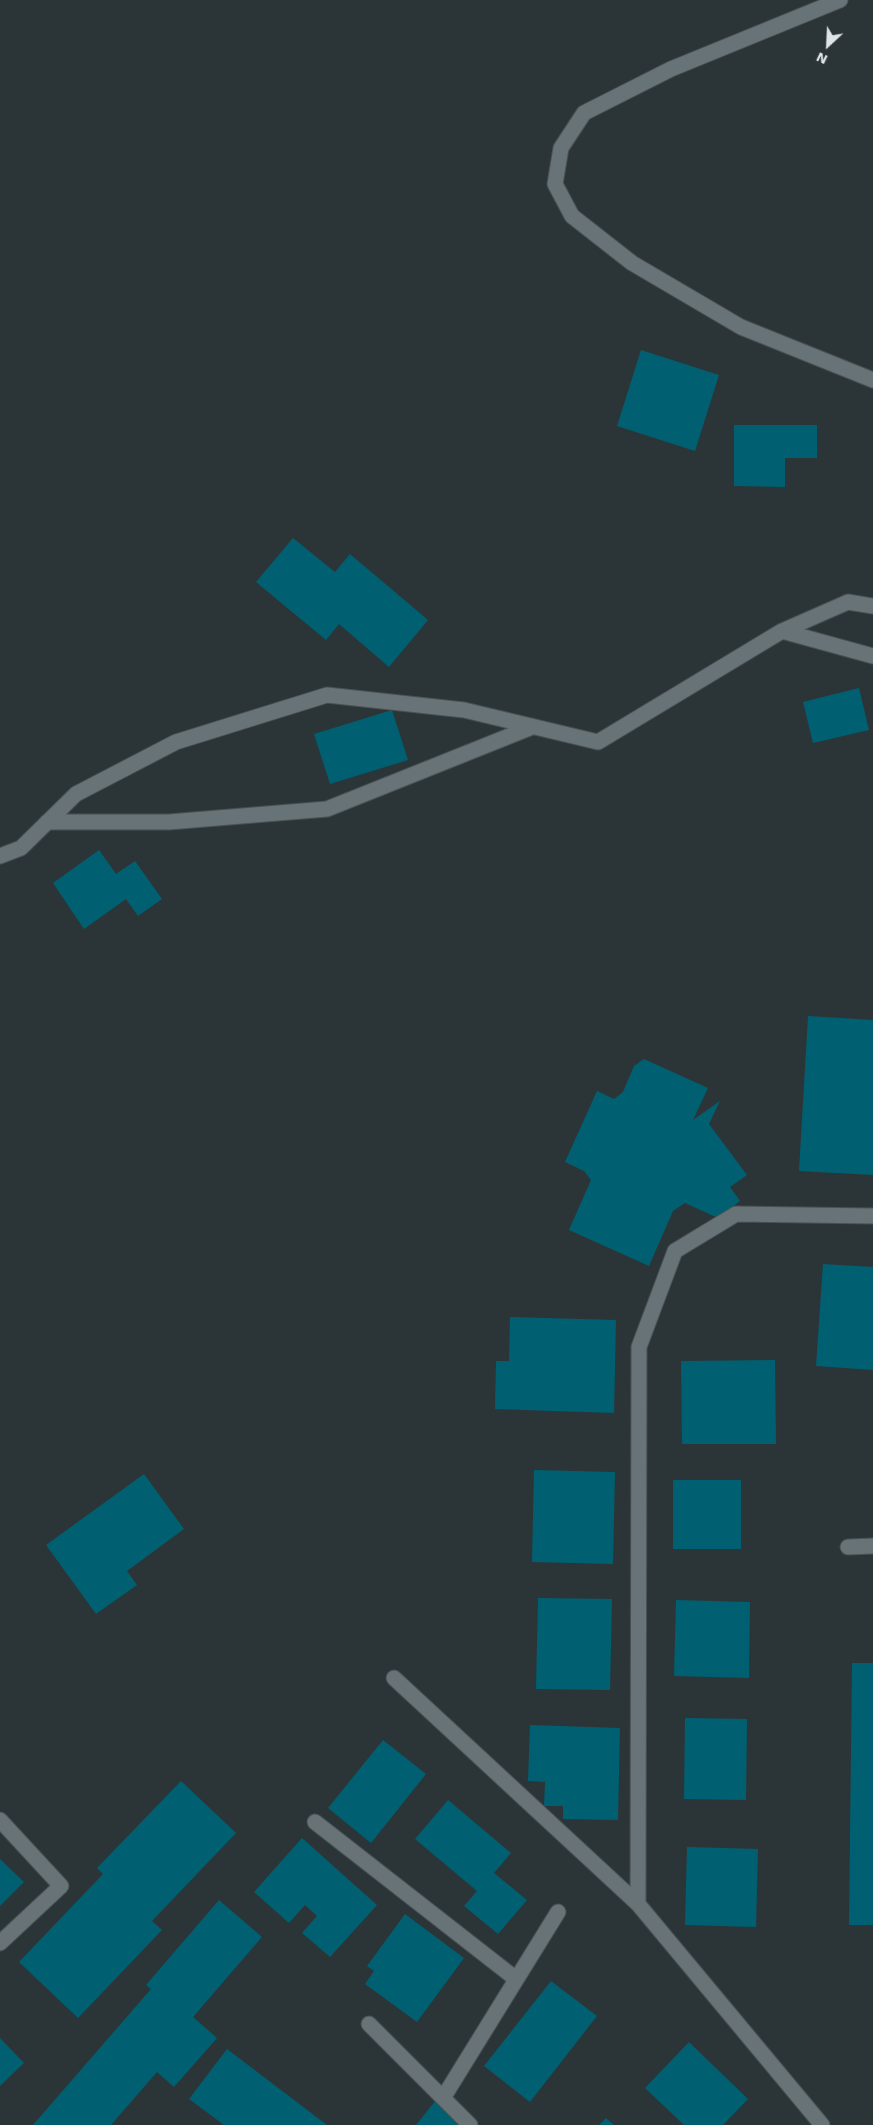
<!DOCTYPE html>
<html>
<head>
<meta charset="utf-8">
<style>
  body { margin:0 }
  #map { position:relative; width:873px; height:2125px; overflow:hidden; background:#2b3538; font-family:"Work Sans",sans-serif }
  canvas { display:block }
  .north { position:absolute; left:803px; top:20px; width:50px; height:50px; -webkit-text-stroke:4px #2b3538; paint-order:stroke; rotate:205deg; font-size:14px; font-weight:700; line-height:20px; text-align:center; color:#dfe5e7 }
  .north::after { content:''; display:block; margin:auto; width:18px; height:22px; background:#dfe5e7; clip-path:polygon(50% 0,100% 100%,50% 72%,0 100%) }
</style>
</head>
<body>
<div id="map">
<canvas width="873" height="2125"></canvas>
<div class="north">N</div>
</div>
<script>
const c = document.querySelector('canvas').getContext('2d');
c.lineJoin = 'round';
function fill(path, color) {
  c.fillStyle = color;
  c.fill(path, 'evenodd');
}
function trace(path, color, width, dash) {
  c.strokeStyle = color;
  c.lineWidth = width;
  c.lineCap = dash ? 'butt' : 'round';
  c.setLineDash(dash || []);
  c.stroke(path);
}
const building = new Path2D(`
  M641 350 719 375 695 451 617 426Z
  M734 425H817V458H785V487L734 486Z
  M293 538 335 572 350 554 428 620 389 667 339 624 326 640 256 582Z
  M859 688 869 730 813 743 803 702Z
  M392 710 408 760 330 784 314 734Z
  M99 850 116 874 135 861 162 899 138 916 126 899 84 929 53 883Z
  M808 1016 873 1020V1175L799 1171Z
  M644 1059 708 1088 693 1120 720 1101 709 1124 747 1175 730 1187 740 1201 718 1218 685 1203 673 1211 649 1266 569 1230 591 1180 584 1171 565 1162 597 1091 614 1099 623 1092 634 1066Z
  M823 1264 873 1267V1370L816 1366Z
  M510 1317 616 1320 614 1413 495 1409 496 1361H509Z
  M775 1360 776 1444H682L681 1361Z
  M534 1470 615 1472 613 1564 532 1562Z
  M144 1474 184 1529 127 1571 137 1585 96 1614 46 1545Z
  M673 1480H741V1549H673Z
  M538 1598 612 1599 610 1690 536 1689Z
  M676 1600 750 1602 749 1678 674 1676Z
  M852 1663H873V1925H849Z
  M685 1718 747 1719 746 1800 684 1799Z
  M530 1725 620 1728 618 1820 563 1819V1806H544L545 1782 528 1781Z
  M383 1740 426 1774 371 1843 328 1808Z
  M181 1781 236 1833 152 1921 162 1930 78 2018 19 1962 103 1874 97 1868Z
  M448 1800 511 1853 494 1873 527 1900 498 1934 464 1906 477 1891 415 1839Z
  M302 1838 377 1905 330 1957 302 1933 317 1916 305 1905 289 1923 254 1892Z
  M687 1847 758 1849 756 1927 685 1925Z
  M0 1859 24 1882 0 1906Z
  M219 1900 262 1937 193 2017 217 2038 174 2087 157 2072 111 2125H33L151 1989 146 1985Z
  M405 1914 464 1958 417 2022 365 1984 374 1971 367 1966Z
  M551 1981 597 2016 530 2102 484 2066Z
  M0 2038 24 2063 0 2086Z
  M689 2042 748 2099 723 2125H684L645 2088Z
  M227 2049 327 2125H224L189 2099Z
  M436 2100 467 2125H416Z
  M606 2118 614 2125H599Z`);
const service = new Path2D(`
  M848 1547 873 1546`);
const minor = new Path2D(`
  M840 0 671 69 584 113 561 148 555 184 572 216 632 263 741 327 873 380
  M782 631 873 656
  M47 822H169L327 809 532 727
  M0 856 21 848 76 794 176 742 327 695 464 710 598 742 782 631 848 602 873 606
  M394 1678 638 1904 822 2125
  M0 1820 61 1886 0 1943
  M315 1822 516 1979
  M638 1904 639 1347 675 1251 736 1214 873 1216
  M369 2024 470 2125
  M443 2098 558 1912`);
fill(building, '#006071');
trace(service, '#485154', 17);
trace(minor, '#485154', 17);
trace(service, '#677376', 15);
trace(minor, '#677376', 15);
</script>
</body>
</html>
